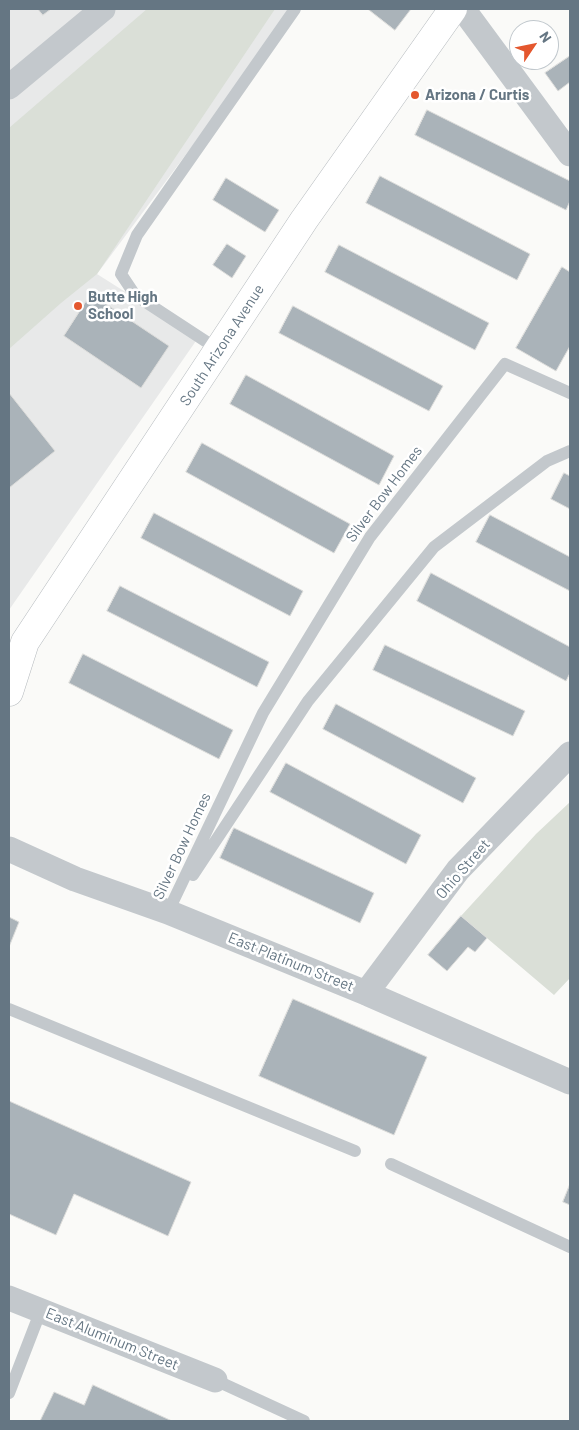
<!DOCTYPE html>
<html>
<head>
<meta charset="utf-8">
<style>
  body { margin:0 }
  #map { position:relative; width:579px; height:1430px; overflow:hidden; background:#fafaf8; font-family:Barlow,sans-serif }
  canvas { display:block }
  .frame { position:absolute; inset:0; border:10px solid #657683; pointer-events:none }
  .north { position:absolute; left:509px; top:20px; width:50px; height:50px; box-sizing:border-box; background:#fff; border:1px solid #c1c8cd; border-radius:50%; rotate:56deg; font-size:14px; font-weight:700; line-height:20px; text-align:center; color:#657683 }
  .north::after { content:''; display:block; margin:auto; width:18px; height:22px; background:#e4572e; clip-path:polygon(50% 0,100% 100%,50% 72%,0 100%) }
</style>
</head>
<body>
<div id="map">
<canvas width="579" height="1430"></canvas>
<div class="frame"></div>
<div class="north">N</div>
</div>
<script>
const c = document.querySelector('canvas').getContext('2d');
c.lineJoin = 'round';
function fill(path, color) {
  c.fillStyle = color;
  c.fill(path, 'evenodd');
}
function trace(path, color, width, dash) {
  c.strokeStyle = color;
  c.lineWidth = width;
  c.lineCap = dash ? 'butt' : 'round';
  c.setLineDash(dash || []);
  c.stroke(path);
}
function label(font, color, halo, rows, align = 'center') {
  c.font = font + ' Barlow,sans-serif';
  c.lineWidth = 5;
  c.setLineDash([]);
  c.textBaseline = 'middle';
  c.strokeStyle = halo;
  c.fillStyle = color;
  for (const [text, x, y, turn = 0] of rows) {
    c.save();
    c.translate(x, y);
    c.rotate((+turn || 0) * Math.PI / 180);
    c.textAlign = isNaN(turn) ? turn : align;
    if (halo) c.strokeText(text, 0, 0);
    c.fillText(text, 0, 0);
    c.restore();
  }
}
const built = new Path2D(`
  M9 9H294L97 274 198 338 9 610Z`);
const green = new Path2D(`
  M147 9H275L97 274 61 303 9 349V128Z
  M570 802V978L554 995 461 916 536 834Z`);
const building = new Path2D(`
  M38 9H51L43 15Z
  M368 9H411L395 30Z
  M570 56V82L558 91 545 73Z
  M427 110 570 181V201L566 210 415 135Z
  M380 176 530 254 517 280 366 203Z
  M226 178 279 210 265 232 213 200Z
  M227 244 246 256 232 278 213 265Z
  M339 245 489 323 475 350 325 272Z
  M562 267 570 272V346L556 371 516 348Z
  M91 294 169 346 141 388 64 336Z
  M293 306 443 386 429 411 279 333Z
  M246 375 394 456 379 485 230 404Z
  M9 393 55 451 9 488Z
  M202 443 350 524 334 553 186 472Z
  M564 473 570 476V509L551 499Z
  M154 513 303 591 290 616 141 538Z
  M490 515 570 557V591L476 542Z
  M431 573 570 647V673L566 681 417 601Z
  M120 586 269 662 257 687 107 611Z
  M385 645 525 711 513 736 373 670Z
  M83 654 233 730 219 759 69 683Z
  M336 704 476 778 463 803 323 729Z
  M286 763 421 835 406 864 270 792Z
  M234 828 374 893 360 923 220 858Z
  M461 916 487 938 475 952 468 947 447 971 428 955Z
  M9 917 19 922 9 947Z
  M293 999 427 1057 394 1135 259 1076Z
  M9 1101 191 1182 168 1236 74 1194 56 1235 9 1214Z
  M570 1184V1205L563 1202Z
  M93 1385 172 1421H40L54 1392 84 1405Z`);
const lane = new Path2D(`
  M219 350 135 295 121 274 137 235 295 9
  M193 875 308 701 434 547 547 461 570 451
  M168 912 263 713 370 537 505 364 570 393
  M9 1009 355 1151
  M391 1164 570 1247
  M215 1380 304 1421
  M9 1393 41 1310`);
const street = new Path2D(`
  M463 9 570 154
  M9 87 103 9
  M9 849 75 879 168 912 366 993 570 1082
  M366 993 458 870 570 754
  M9 1298 215 1380`);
const primary = new Path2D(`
  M9 692 25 642 304 220 453 9`);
const markers = [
  [415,95,5,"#e4572e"],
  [78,306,5,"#e4572e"]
];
const poiNames = [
  ["Arizona / Curtis",425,95],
  ["Butte High",88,297],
  ["School",88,314]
];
const streetNames = [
  ["South Arizona Avenue",222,345,-57],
  ["Silver Bow Homes",384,494,-53],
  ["Silver Bow Homes",182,846,-65],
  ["Ohio Street",463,869,-49],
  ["East Platinum Street",291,962,22],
  ["East Aluminum Street",112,1339,22]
];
fill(built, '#e8e9e9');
fill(green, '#dadfd7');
fill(building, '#aab3b9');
trace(building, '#dcdcda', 1);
trace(primary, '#b5babe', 29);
trace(lane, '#c3c8cc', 12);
trace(street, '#c3c8cc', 25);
trace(primary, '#fff', 28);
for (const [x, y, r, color] of markers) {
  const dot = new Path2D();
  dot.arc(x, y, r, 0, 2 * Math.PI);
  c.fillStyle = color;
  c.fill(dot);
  trace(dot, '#fff', 2);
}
label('bold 15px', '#657683', '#fff', poiNames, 'left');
label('15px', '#657683', '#fff', streetNames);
</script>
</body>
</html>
